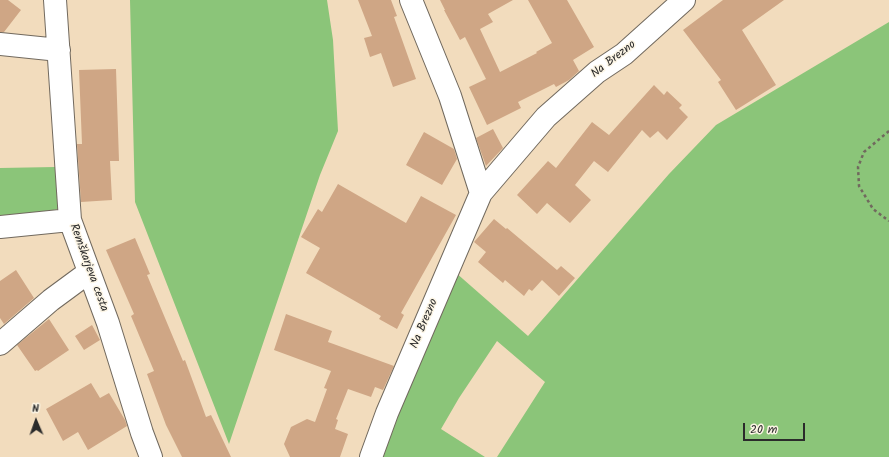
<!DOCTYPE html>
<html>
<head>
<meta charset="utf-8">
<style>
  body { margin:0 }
  #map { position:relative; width:889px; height:457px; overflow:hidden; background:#f2dcbd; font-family:Kalam,sans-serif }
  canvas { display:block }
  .north { position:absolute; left:16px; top:401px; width:40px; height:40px; -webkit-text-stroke:3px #fcf5e5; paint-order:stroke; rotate:358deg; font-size:11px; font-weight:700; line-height:16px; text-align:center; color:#2b2b2b }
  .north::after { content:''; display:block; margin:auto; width:14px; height:18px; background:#2b2b2b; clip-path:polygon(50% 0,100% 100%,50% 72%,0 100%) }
  .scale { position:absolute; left:743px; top:423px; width:62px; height:18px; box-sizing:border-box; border:2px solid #2b2b2b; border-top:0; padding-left:5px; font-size:12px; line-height:14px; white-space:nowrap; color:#2b2b2b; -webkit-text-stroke:3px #fcf5e5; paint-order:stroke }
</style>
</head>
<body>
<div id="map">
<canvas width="889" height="457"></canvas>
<div class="north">N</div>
<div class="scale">20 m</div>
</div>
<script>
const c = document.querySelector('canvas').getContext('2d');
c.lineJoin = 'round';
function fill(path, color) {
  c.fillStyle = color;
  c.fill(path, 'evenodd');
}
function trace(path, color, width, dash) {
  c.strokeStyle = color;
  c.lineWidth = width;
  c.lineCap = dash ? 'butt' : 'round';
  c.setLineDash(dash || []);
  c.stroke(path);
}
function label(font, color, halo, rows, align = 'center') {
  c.font = font + ' Kalam,sans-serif';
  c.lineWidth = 3;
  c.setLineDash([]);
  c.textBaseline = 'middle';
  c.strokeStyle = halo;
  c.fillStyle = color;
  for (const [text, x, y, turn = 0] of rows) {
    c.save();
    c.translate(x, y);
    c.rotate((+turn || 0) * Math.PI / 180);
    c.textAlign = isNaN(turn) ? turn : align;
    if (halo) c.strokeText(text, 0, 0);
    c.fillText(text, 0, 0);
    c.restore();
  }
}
const green = new Path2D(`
  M130 0H327L333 40 338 131 320 175 229 444 135 202Z
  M889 22V457H497L545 382 497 341 459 398 441 429 485 457H381L455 272 528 336 669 174 716 125Z
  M55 167 59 209 0 219V168Z`);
const building = new Path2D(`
  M0 0H8L21 10 4 32H0Z
  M358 0H391L397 16 394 17 416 79 393 87 381 53 370 57 364 38 372 36Z
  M440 0H513L488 14 493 22 480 29 500 72 537 53 536 52 552 43 528 0H567L594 47 573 60 579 71 569 80 556 87 554 84 518 102 521 108 487 125 469 87 486 79 465 37 460 40 444 10H445Z
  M723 0H784L742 30 776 85 736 110 718 82 721 80 683 30Z
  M116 69 119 161H110L112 200 81 202 77 144H82L79 70Z
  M654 85 664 95 667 91 682 105 679 108 688 117 667 140 658 131 650 138 642 130 608 172 594 161 575 185 591 200 570 223 547 203 537 214 517 195 548 161 556 168 592 122 609 135Z
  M493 129 503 148 486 166 476 138Z
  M424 132 454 149 457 159 442 185 406 165Z
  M338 184 406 223 421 196 456 215 401 313 404 315 397 329 379 319 381 316 306 273 320 248 301 237 318 209 322 212Z
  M494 219 506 229 507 228 557 270 561 266 575 278 559 296 542 280 532 291 529 289 524 296 505 280 503 283 478 262 486 252 474 242Z
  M135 238 150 274 147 275 183 361 185 360 206 417 211 415 231 457H182L166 425 147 374 154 371 131 316 134 314 106 250Z
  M16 270 34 298 4 324 0 318V281Z
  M286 314 332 331 328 342 394 366 383 390 375 387 371 397 348 389 336 419 338 420 335 429 348 434 340 457H290L284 444 291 427 307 419 315 422 327 389 324 388 331 371 274 350Z
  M49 319 69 350 38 371 37 370 35 371 17 345Z
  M92 325 100 340 84 350 75 336Z
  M91 383 100 398 109 393 125 420 127 426 88 450 78 432 63 441 46 409Z`);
const path = new Path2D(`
  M889 131 864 152 858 167 859 186 873 209 889 221`);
const minor = new Path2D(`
  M55 0 70 220 108 323 142 433 151 457
  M411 0 450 96 481 193
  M0 44 59 50
  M0 227 70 220
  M0 344 51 300 89 272
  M371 457 387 413 481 193 546 117 597 72 624 54 684 0`);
const streetNames = [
  ["Na Brezno",614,60,-38],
  ["Remškarjeva cesta",88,268,70],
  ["Na Brezno",425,324,-67]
];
fill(green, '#8bc579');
fill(building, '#cfa685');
trace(minor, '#71695e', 24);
trace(path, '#71695e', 2.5, [3, 3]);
trace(minor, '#fff', 22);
label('12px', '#2b2b2b', '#fcf5e5', streetNames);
</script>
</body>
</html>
